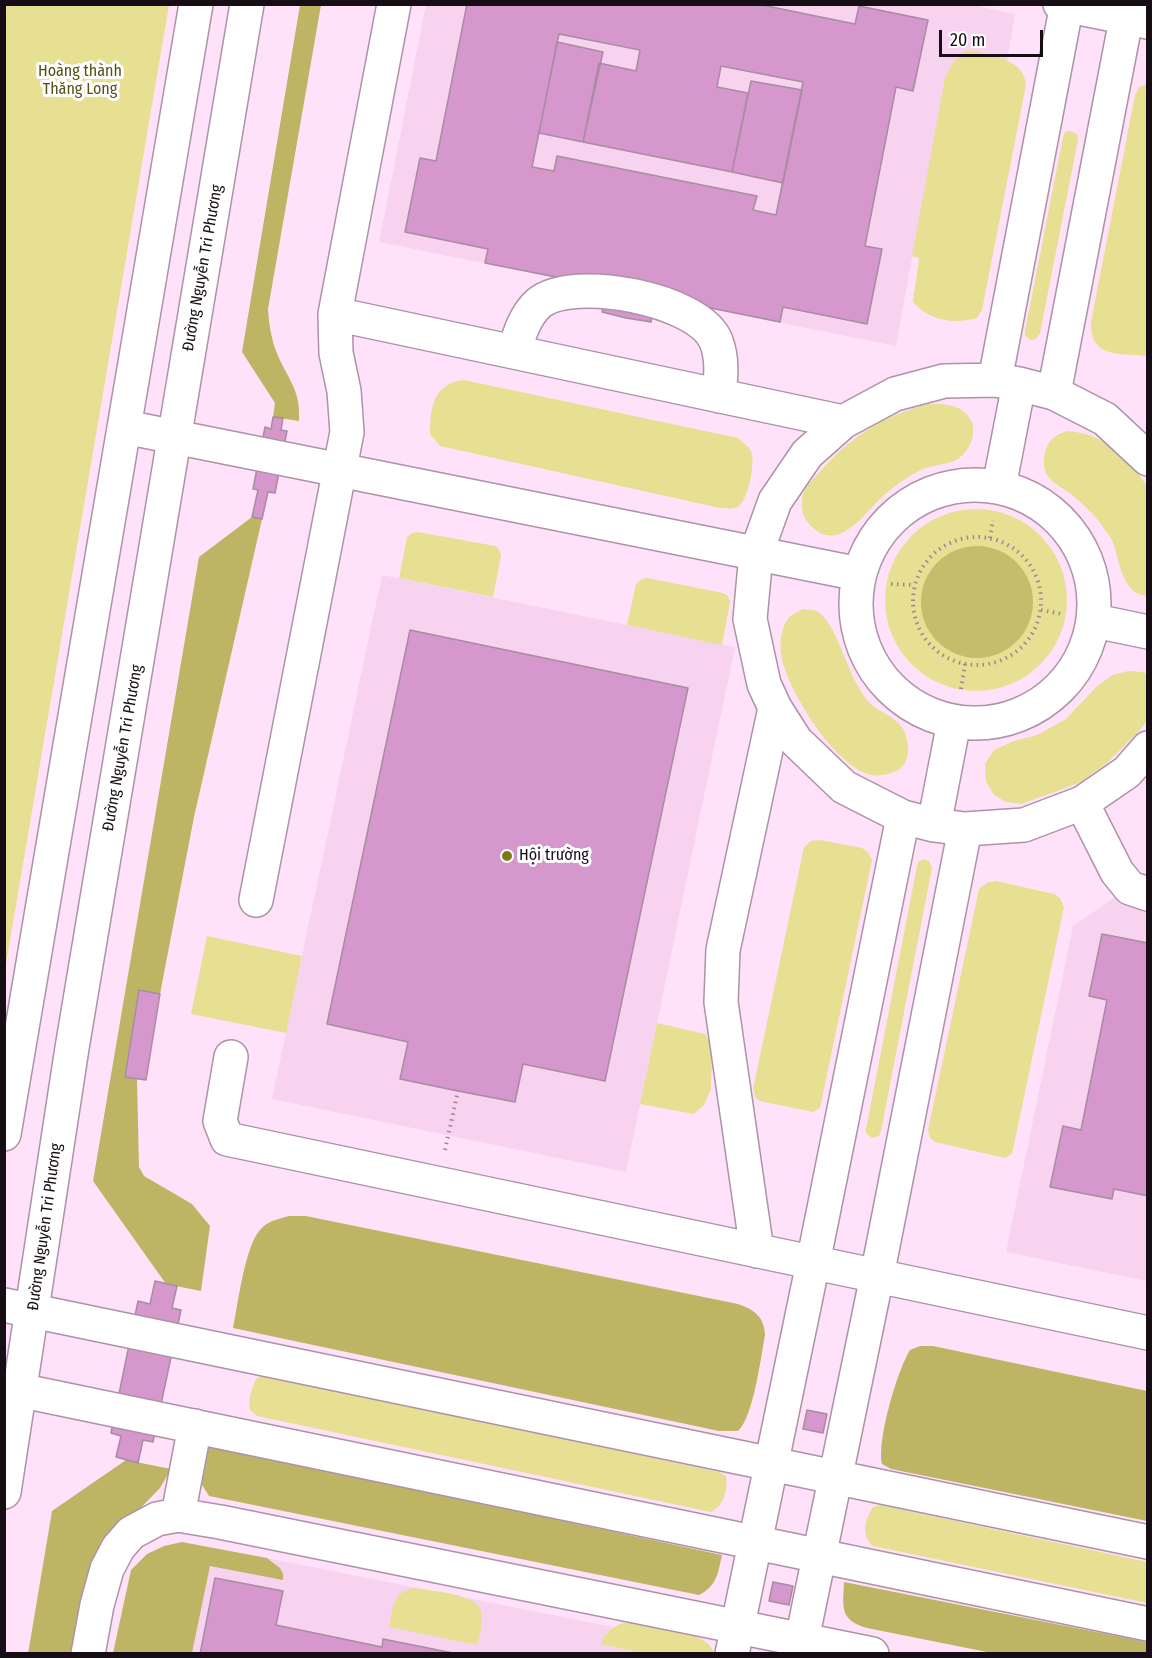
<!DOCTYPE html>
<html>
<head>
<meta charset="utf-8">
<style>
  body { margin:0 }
  #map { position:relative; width:1152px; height:1658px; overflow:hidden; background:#ffe2f9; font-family:"Fira Sans Condensed",sans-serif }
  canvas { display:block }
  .frame { position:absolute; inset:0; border:6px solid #170d15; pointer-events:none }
  .scale { position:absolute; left:939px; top:30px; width:104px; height:27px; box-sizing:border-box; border:3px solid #170d15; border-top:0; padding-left:8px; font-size:18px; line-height:21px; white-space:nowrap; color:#170d15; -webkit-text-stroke:4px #fff; paint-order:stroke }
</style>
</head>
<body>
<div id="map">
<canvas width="1152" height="1658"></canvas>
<div class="frame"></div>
<div class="scale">20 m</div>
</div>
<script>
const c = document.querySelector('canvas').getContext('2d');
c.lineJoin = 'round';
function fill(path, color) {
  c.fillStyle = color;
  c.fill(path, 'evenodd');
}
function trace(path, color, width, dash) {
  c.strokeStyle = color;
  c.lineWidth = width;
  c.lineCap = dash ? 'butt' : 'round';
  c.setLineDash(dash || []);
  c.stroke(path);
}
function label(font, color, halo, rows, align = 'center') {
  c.font = font + ' "Fira Sans Condensed",sans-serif';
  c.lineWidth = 6;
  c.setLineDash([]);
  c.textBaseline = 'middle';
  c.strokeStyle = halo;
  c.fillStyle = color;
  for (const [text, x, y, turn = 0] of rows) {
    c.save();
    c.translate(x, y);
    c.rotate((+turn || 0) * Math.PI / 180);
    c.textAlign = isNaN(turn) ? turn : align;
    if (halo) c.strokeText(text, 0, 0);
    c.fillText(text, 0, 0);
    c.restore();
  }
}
const built = new Path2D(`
  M967 4 1015 14 1007 61 970 50 964 52 948 71 945 78 896 346 379 242 426 5Z
  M382 575 735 647 626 1172 272 1099Z
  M1147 875V1281L1006 1252 1073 926Z
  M267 1558 613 1627 607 1632 601 1644 641 1653 192 1654 210 1566 275 1563Z`);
const green = new Path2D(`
  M4 5H169L5 970H4Z
  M970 50C991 56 1024 58 1026 85L982 310 977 318C953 325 929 320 913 302L919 258 912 256 945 78C949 67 959 53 970 50Z
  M1147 84H1148L1147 356C1120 353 1090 359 1091 322L1135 95 1139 87Z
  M1070 131 1077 134 1078 140 1040 333 1036 339 1031 340 1025 336V331L1063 137 1065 132Z
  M464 380 738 438C743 442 748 446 751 451 756 461 748 499 739 506 733 510 727 508 720 508L440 446 430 434C430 407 434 383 464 380Z
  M929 404C945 404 961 404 970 419 978 431 970 451 958 459 950 464 933 465 923 469 908 476 894 486 882 497 863 515 837 555 809 524 802 516 800 505 803 494 806 485 816 477 822 469 855 434 883 416 929 404Z
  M1067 431C1103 433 1128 457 1147 486V596C1120 594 1120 557 1111 538 1109 534 1105 531 1103 527 1094 514 1083 504 1071 494 1062 487 1048 482 1045 470 1043 463 1044 458 1045 452 1049 439 1055 435 1067 431Z
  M885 600a91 91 0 1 1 182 0a91 91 0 1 1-182 0Z
  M418 532 495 546 499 549 501 556 493 597 399 578 407 537 412 533Z
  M647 578 723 593 728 596 730 602 722 645 627 625 636 584 641 580Z
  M803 609C806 610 813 609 816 611 835 620 846 667 858 686 861 691 864 697 868 701 877 712 896 716 903 729 909 740 911 759 901 768 895 773 879 777 871 775 835 766 792 696 783 663 779 649 779 631 788 619 791 614 798 612 803 609Z
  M1128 671 1143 672 1147 674V720L1141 729 1107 763 1079 783 1021 804 1006 802 994 795 986 781 985 764 994 750 1014 741 1037 735 1066 719 1097 686 1113 675Z
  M820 840 862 848 868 852 872 860 820 1108 813 1112 760 1101 755 1097 753 1089 804 847 811 841Z
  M925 859 929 861 932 868 881 1131 879 1136 872 1138 866 1133V1129L917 866 919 861Z
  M996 881 1054 894 1060 898 1064 907 1012 1154 1005 1158 935 1142 930 1138 928 1130 979 889 987 883Z
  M207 936 302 956 286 1033 191 1014Z
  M657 1023 705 1034 712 1046 711 1089 704 1105 694 1114 640 1104Z
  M265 1375 719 1472 726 1476C728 1489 724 1506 711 1512L257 1416 250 1410C248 1400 252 1386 257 1378Z
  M880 1505 1147 1562V1603L873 1546C860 1535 865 1520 873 1507Z
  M415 1588C432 1591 477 1594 481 1611 484 1622 480 1634 477 1645L389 1627C393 1607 393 1591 415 1588Z
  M623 1623H632C654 1627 707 1630 714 1653H641L601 1644C605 1632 612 1627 623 1623Z`);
const forest = new Path2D(`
  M300 5H321L268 309C269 324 271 337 276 351 287 379 301 388 299 421L273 417 275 403 242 352Z
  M252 517 262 519 194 817 160 994 139 991 125 1076 137 1079 139 1167 144 1176 192 1204 210 1226 201 1291 166 1284 93 1181 199 557Z
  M289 1216H306L738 1304C755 1310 764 1317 765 1335 761 1357 753 1418 738 1431H719L233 1328C238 1304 245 1246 260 1230 267 1221 278 1219 289 1216Z
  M920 1346H933L1147 1391V1521L891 1469 882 1464C877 1440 897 1371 910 1350Z
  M205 1444 722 1555C718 1573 717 1586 699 1595L209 1496 202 1485Z
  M126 1460 171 1469 160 1488 131 1518 75 1653 28 1654 52 1511Z
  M182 1542 267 1558 280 1568 283 1574V1580L210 1566 192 1653H113L131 1570 147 1554 164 1546Z
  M844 1582 1147 1642V1653H992L867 1628C839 1620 843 1607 844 1582Z`);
const water = new Path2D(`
  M921 602a56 56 0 1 1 112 0a56 56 0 1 1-112 0Z`);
const building = new Path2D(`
  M467 4H757L855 24 859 6 928 20 913 91 896 87 865 246 882 249 867 324 783 307 780 322 656 297 651 322 626 318 602 312 606 287 485 263 488 249 405 232 420 158 436 161ZM559 34 640 50 636 71 599 63 583 142 732 172 748 93 717 87 721 66 803 82 776 215 753 210 757 196 557 156 554 171 532 167Z
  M557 42 603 52 583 142 539 133Z
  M751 81 802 90 783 183 732 172Z
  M273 417 283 418 281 430 287 431 275 493 268 492 262 519 252 517 258 490 253 489 265 427 271 429Z
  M410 630 688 688 605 1081 523 1064 515 1102 458 1091 400 1079 408 1042 327 1024Z
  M1102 934 1148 943V1196L1114 1189 1112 1199 1050 1187 1063 1126 1081 1130 1107 1000 1089 996Z
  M139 990 160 994 146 1080 125 1077Z
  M155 1281 177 1286 172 1308 181 1310 153 1442 143 1440 138 1463 116 1457 121 1436 111 1433 138 1301 150 1304Z
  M807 1410 827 1414 823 1433 803 1429Z
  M215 1578 283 1591 276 1625 382 1647 383 1639 458 1654H200Z
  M773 1582 793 1586 789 1605 769 1601Z`);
const path = new Path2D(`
  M913 601a64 64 0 1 1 128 0a64 64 0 1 1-128 0Z
  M990 538 993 520
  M891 584 914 585
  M1041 610 1062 614
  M961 689 965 664
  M445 1150 458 1091`);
const minor = new Path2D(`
  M1060 4 1148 22
  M335 314 843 422
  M514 352C519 335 525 315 539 303 573 275 699 299 716 341 723 359 721 377 719 396
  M995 380 1067 4
  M1054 393 1129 4
  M125 427 859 574
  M1148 459 1105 419 1054 393 1019 384 995 380 944 381 895 394 843 422 807 454 775 501 756 554 750 619 764 684 775 708 796 741 844 787 903 817 934 825 965 829 1024 825 1082 803 1127 772 1148 748
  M856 604a119 119 0 1 1 238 0a119 119 0 1 1-238 0Z
  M999 487 1019 384
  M1095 621 1148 632
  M1082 803 1117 872 1130 888 1148 894
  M934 825 954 722
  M256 900 347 432 344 391 336 353 335 314 394 4
  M231 1057 220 1121 227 1139 1148 1333
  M4 1134 196 4
  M757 1251 721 1002 723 950 775 708
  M4 1305 1148 1542
  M4 1387 1148 1624
  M4 1492 72 1048 247 4
  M178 1515 195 1426
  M88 1654 97 1605 107 1569 118 1548 131 1533 157 1519 178 1515 220 1522 872 1654
  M732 1654 813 1263 903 817
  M799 1654 877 1276 965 829`);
const markers = [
  [507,856,6,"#80771b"]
];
const parkNames = [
  ["Hoàng thành",80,72],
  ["Thăng Long",80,90]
];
const streetNames = [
  ["Đường Nguyễn Tri Phương",203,268,-80],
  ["Đường Nguyễn Tri Phương",123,748,-80],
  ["Đường Nguyễn Tri Phương",45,1227,-82]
];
const poiNames = [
  ["Hội trường",519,856]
];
fill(built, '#f7d3f0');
fill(green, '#e7df92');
fill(forest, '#bdb564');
fill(water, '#c5bd6c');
fill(building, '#d697cc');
trace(building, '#a78ca2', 1.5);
trace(minor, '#ad92a8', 36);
trace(path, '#9d8899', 4, [1.5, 4.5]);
trace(minor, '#fff', 33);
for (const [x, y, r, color] of markers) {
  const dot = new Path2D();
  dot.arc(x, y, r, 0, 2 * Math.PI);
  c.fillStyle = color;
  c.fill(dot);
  trace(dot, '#fff', 2);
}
label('16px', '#565012', '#fff', parkNames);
label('16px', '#170d15', '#fff', streetNames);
label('16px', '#170d15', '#fff', poiNames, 'left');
</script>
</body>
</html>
